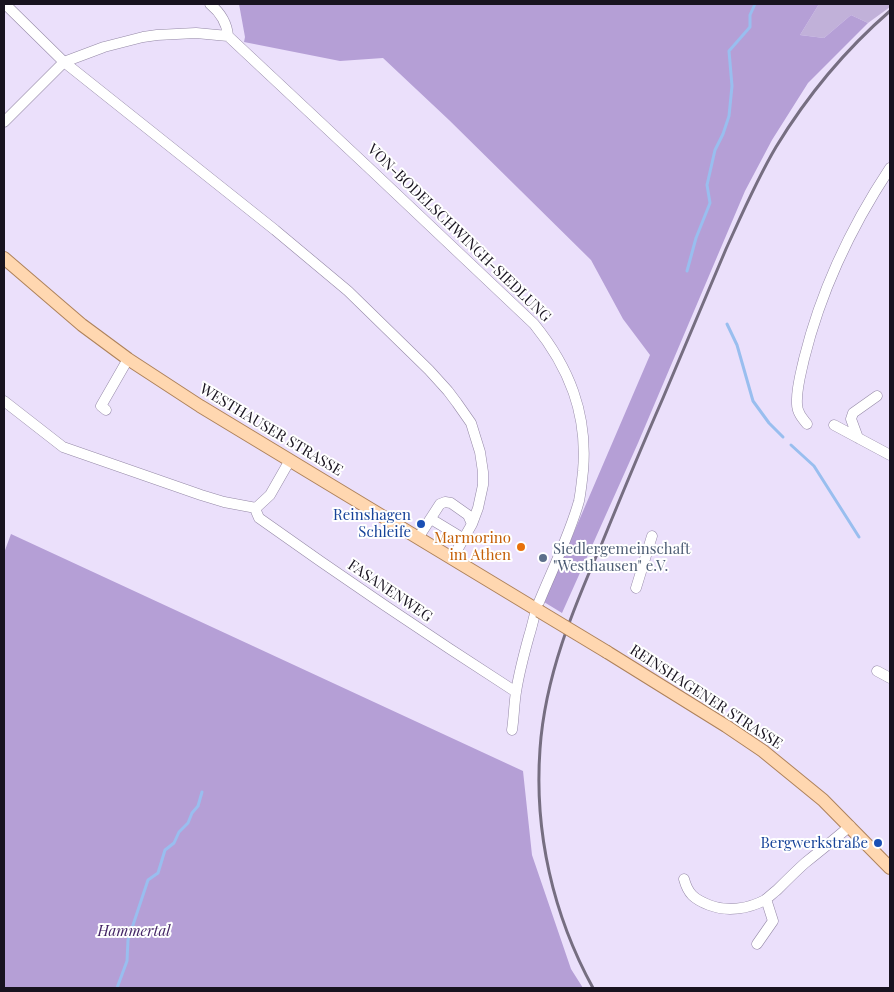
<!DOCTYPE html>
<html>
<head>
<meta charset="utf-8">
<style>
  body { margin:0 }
  #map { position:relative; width:894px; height:992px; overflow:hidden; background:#ebe0fb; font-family:"Playfair Display",serif }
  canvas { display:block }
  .frame { position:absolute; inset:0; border:5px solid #18131f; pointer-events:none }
</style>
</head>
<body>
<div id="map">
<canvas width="894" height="992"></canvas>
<div class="frame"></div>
</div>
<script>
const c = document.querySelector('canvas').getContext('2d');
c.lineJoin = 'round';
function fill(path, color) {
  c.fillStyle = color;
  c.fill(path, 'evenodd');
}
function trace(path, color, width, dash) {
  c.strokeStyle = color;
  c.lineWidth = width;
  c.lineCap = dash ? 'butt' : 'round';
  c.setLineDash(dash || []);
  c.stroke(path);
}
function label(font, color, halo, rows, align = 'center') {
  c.font = font + ' "Playfair Display",serif';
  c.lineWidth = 4;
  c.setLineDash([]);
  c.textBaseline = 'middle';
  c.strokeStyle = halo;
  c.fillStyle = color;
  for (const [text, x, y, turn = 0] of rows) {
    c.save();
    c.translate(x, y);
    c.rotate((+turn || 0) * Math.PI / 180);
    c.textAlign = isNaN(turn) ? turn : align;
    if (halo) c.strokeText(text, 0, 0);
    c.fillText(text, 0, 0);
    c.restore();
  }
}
const green = new Path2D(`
  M819 4H890V7L868 23 851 15 824 38 800 35Z`);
const forest = new Path2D(`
  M239 4H819L800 35 824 38 851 15 868 23 808 83 772 140 745 191 638 443 562 613 544 602 650 355 623 319 591 260 449 120 383 58 340 61 244 42 245 37Z
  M11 534 523 771 532 855 571 969 583 988H4V553Z`);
const stream = new Path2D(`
  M687 271 696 238 710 203 707 185 715 150 723 134 729 116 732 86 729 51 750 27V15L755 4
  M727 324 737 345 753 401 769 423 783 437
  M791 445 814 466 859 537
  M117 988 127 961 128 940 148 880 158 873 165 850 174 843 179 832 188 823 192 813 198 806 202 792`);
const minor = new Path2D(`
  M5 4 64 62 275 230 348 291 429 370 448 391 457 403 471 423 480 452 483 472V485L478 508 472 524 452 559
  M228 36 369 168 534 324C569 367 588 414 583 471 582 480 581 491 579 501 569 537 551 572 537 607 534 616 532 627 529 636 524 654 519 673 516 692 514 704 514 717 512 730
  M4 122 64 62 104 47 143 37 157 35 196 33 228 36C227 23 221 13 210 4
  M4 401 63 447 201 495 224 502 256 508 270 495 290 460
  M106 410 101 406 128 359
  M807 424C802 418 797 412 797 404 796 389 801 373 804 359 821 290 851 227 890 168
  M834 425 890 455
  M858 438 851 419 853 413 877 396
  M256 508V511L259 518C343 578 429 636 516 692
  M431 519 464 539
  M418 538 440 504 445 502 451 503 468 515 472 524
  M636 588 652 536
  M877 671 890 678
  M684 879C688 894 694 899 709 905 727 912 748 909 765 900 769 897 773 893 777 890 786 881 795 872 805 863 820 851 835 839 850 826
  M757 944 773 921 766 899`);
const major = new Path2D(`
  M4 258 82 325 128 359 200 406 539 611
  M607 652 726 726 763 751 823 800 890 868`);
const rail = new Path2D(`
  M593 988C553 915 534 832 540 749 545 676 573 609 602 543 622 494 642 446 663 398 684 348 705 298 726 249 742 214 757 179 776 147 807 96 845 50 890 11`);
const majorBridge = new Path2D(`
  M539 611 607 652`);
const markers = [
  [421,524,5,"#1a4fb4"],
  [521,547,5,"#e8710a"],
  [543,558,5,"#5c6f8a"],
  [878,843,5,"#1a4fb4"]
];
const streetNames = [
  ["VON-BODELSCHWINGH-SIEDLUNG",459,233,44],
  ["WESTHAUSER STRASSE",271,430,31],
  ["FASANENWEG",390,591,34],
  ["REINSHAGENER STRASSE",706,697,33]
];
const transitNames = [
  ["Reinshagen",411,515],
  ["Schleife",411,532],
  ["Bergwerkstraße",868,843]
];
const foodNames = [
  ["Marmorino",511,538],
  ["im Athen",511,555]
];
const serviceNames = [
  ["Siedlergemeinschaft",553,549],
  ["\"Westhausen\" e.V.",553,566]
];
const parkNames = [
  ["Hammertal",134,931]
];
fill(green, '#c1b1d9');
fill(forest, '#b59fd6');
trace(stream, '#99beef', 3);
trace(minor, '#9488a6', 11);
trace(major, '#ae825b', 14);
trace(minor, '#fff', 10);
trace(major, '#ffd7b0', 12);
trace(rail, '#766e81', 3);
trace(majorBridge, '#ae825b', 14, []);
trace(majorBridge, '#ffd7b0', 12);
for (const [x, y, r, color] of markers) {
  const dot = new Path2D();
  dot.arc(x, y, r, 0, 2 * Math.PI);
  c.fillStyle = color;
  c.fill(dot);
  trace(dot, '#fff', 2);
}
label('15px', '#18131f', '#fff', streetNames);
label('15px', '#164399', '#fff', transitNames, 'right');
label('15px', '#c56008', '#fff', foodNames, 'right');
label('15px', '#4e5e75', '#fff', serviceNames, 'left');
label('italic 15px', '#432465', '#fff', parkNames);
</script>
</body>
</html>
